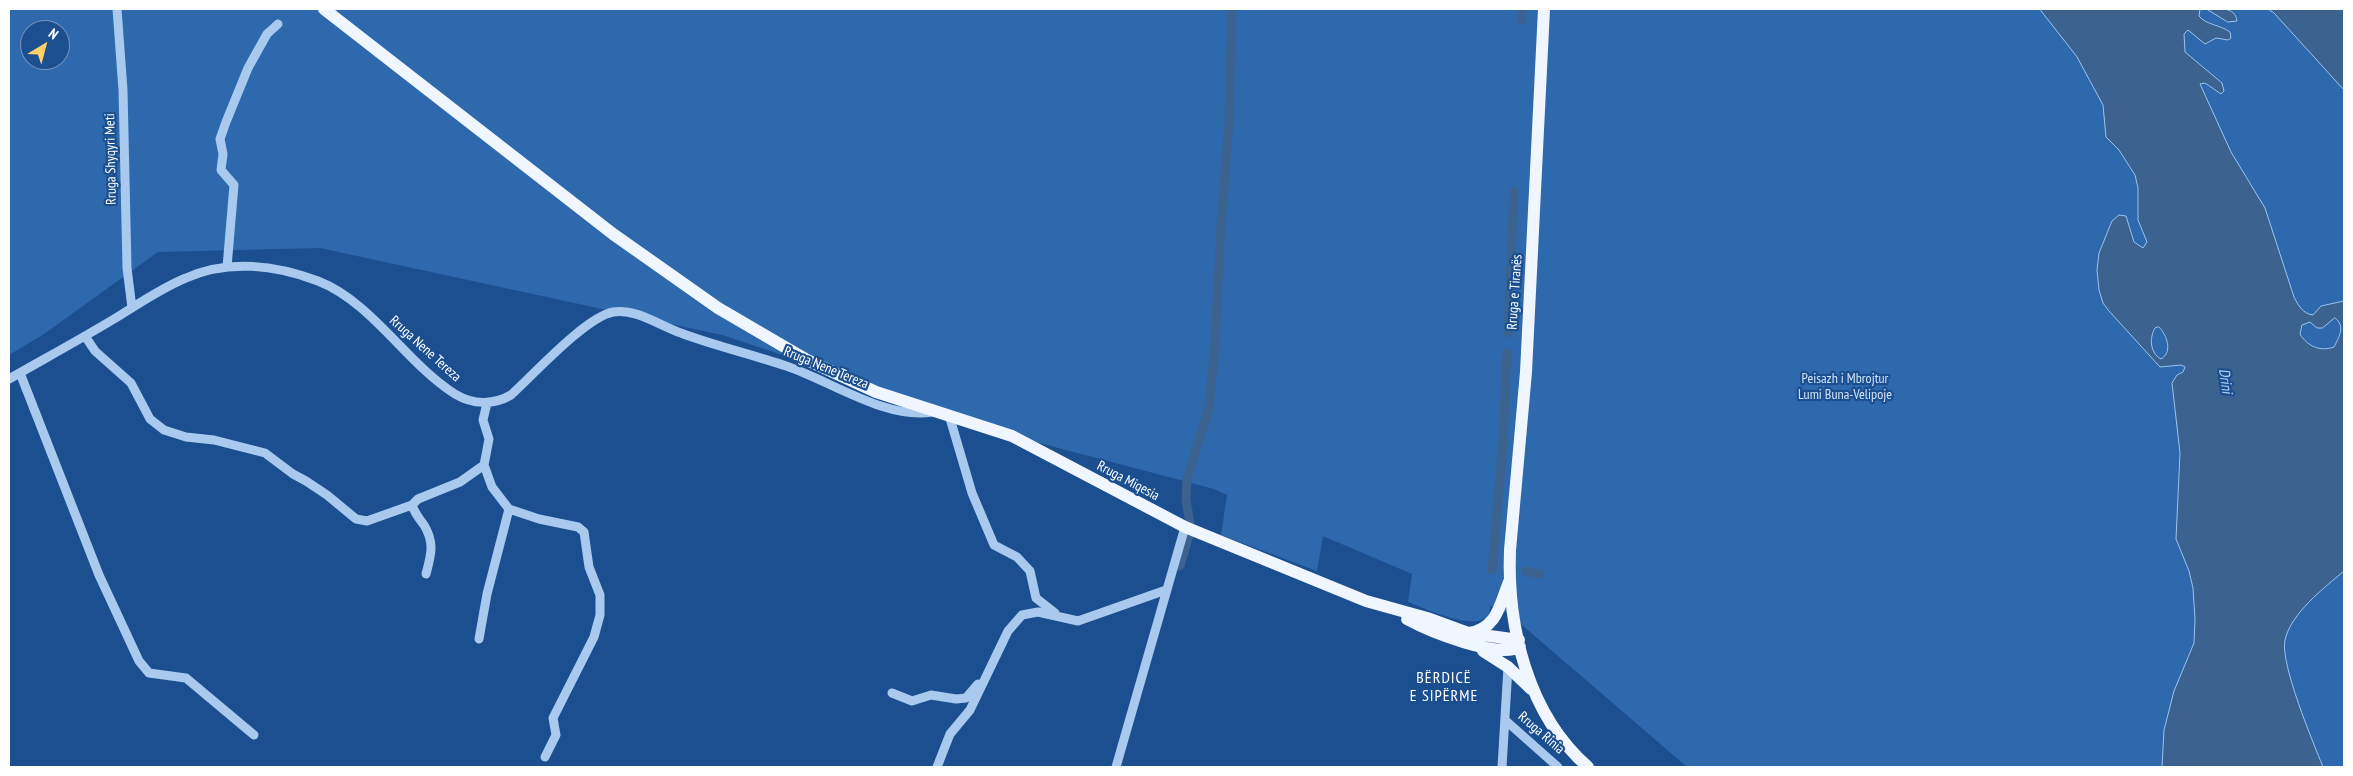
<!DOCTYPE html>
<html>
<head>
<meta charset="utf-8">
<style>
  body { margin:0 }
  #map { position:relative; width:2353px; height:776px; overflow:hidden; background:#1b4f8f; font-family:"PT Sans Narrow",sans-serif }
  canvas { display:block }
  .frame { position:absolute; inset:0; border:10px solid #fff; pointer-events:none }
  .north { position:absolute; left:20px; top:20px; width:50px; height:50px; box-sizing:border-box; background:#1b4f8f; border:1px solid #7695bc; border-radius:50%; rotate:37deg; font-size:14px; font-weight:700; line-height:20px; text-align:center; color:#fff }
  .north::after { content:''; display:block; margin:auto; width:18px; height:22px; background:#ffd166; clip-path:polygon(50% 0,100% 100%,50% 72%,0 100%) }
</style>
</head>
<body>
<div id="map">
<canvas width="2353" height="776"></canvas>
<div class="frame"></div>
<div class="north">N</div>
</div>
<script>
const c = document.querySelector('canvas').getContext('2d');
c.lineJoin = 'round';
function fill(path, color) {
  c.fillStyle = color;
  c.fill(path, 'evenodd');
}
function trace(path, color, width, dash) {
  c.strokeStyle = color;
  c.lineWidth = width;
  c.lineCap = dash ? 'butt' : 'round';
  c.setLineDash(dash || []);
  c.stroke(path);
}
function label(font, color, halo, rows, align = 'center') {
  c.font = font + ' "PT Sans Narrow",sans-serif';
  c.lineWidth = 4.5;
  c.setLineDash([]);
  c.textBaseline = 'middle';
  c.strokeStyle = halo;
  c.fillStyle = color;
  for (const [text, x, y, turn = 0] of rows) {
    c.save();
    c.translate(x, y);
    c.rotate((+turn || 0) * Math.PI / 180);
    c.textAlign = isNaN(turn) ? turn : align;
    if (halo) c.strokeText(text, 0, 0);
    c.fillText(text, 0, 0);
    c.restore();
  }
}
const green = new Path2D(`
  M9 9H2344V767H1687L1508 613 1490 606C1492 640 1424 608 1408 602L1412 574 1323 536 1317 571 1221 535 1227 495 1214 489 1009 435 885 389 722 335 320 248 158 252 44 334 9 355ZM30 30H60V60H30Z`);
const water = new Path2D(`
  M2040 9H2200L2199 16C2206 25 2221 25 2230 32L2231 38 2228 40 2216 38 2205 44 2188 30 2184 34 2185 52 2222 83 2224 91 2221 94 2205 83 2200 84 2231 152 2265 208 2294 297C2298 305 2303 314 2313 315L2321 306 2344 301V571C2324 588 2291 613 2285 640 2280 664 2313 742 2323 767H2162L2164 730 2174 691 2194 643 2195 619 2193 588 2189 571 2176 539 2180 453 2172 383 2177 375 2183 372 2185 367 2181 365 2160 367 2109 311 2103 303 2099 290 2097 270 2099 253 2112 221 2119 215 2126 216 2134 242 2143 248 2147 242 2138 220V188L2135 175 2119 150 2106 137 2103 105 2077 57ZM2335 318C2346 326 2339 337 2334 347 2320 352 2307 346 2300 334L2302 325 2310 322 2317 328H2322ZM2159 327C2167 335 2173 352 2161 359 2150 353 2149 338 2155 328Z
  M2207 9C2219 9 2235 6 2237 21L2228 22Z
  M2268 9H2344V90L2274 13Z`);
const canal = new Path2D(`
  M1522 20V9
  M1220 239 1229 123 1232 9
  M1508 333 1514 191
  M1180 566 1191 529 1186 500 1187 479 1209 408 1215 346 1220 246
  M1492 570 1503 443 1507 353
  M1526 571 1540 574`);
const minor = new Path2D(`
  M117 9 123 90 127 268 132 308
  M227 267 234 185 221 170 223 154 220 139 226 122 248 68 267 34 278 24
  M85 336 95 351 131 383 150 419 164 430 186 437 214 440 265 453 293 474 306 481 327 495 356 519 367 521 412 505
  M20 373 99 575 139 661 149 673 186 678 254 735
  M9 379C44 359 79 340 114 319 137 305 161 288 186 278 228 259 276 265 318 281 372 302 407 364 455 394 473 405 494 405 511 395 534 374 586 317 613 312 636 308 660 326 681 333 715 346 751 354 786 366 829 380 886 420 932 412
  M487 403 483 420 489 439 484 465 492 487 502 500 509 509 539 519 578 527 584 532 589 567 600 595V615L594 637 553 718 556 735 545 757
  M949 415 972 493 994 545 1017 557 1030 571 1036 598 1055 613
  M426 574C431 555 435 543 424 525 419 518 415 514 412 505L418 499 460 482 484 465
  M479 639 487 594 509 509
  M892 693 912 701 931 695 956 699 966 698 978 684
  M1505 720 1558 767
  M937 767 950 734 970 710 1008 631 1022 615 1038 612 1078 621 1166 590
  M1116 767 1185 527
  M1502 767 1508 667`);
const major = new Path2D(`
  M324 9 613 234 718 308 807 360 876 392 1012 436 1185 527 1366 601 1427 618 1468 633 1519 640
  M1544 9 1526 372 1510 550C1507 627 1528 715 1588 767
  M1407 619C1429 631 1497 659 1520 647
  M1469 633C1497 629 1500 604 1509 582
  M1483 651 1508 667 1531 689`);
const streetNames = [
  ["Rruga Shyqyri Meti",111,159,-91],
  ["Rruga e Tiranës",1515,292,-86],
  ["Rruga Nene Tereza",425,349,42],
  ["Rruga Nene Tereza",826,368,22],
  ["Rruga Miqesia",1128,481,28],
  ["Rruga Rinia",1541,733,41]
];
const parkNames = [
  ["Peisazh i Mbrojtur",1845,379],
  ["Lumi Buna-Velipoje",1845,395]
];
const waterNames = [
  ["Drini",2225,381,82]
];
const quarterNames = [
  ["BËRDICË",1444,678],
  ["E SIPËRME",1444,696]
];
fill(green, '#2e69ad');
fill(water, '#3c6290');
trace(water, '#9cc4f0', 1);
trace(canal, '#3c6290', 9);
trace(minor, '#a9c9ee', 9);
trace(major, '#f0f6ff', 12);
label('14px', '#fff', '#1b4f8f', streetNames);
label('14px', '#cfe3fa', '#1b4f8f', parkNames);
label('italic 15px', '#b5d3f5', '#1b4f8f', waterNames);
c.letterSpacing = '1px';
label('16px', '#fff', '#1b4f8f', quarterNames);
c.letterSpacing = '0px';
</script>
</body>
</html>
